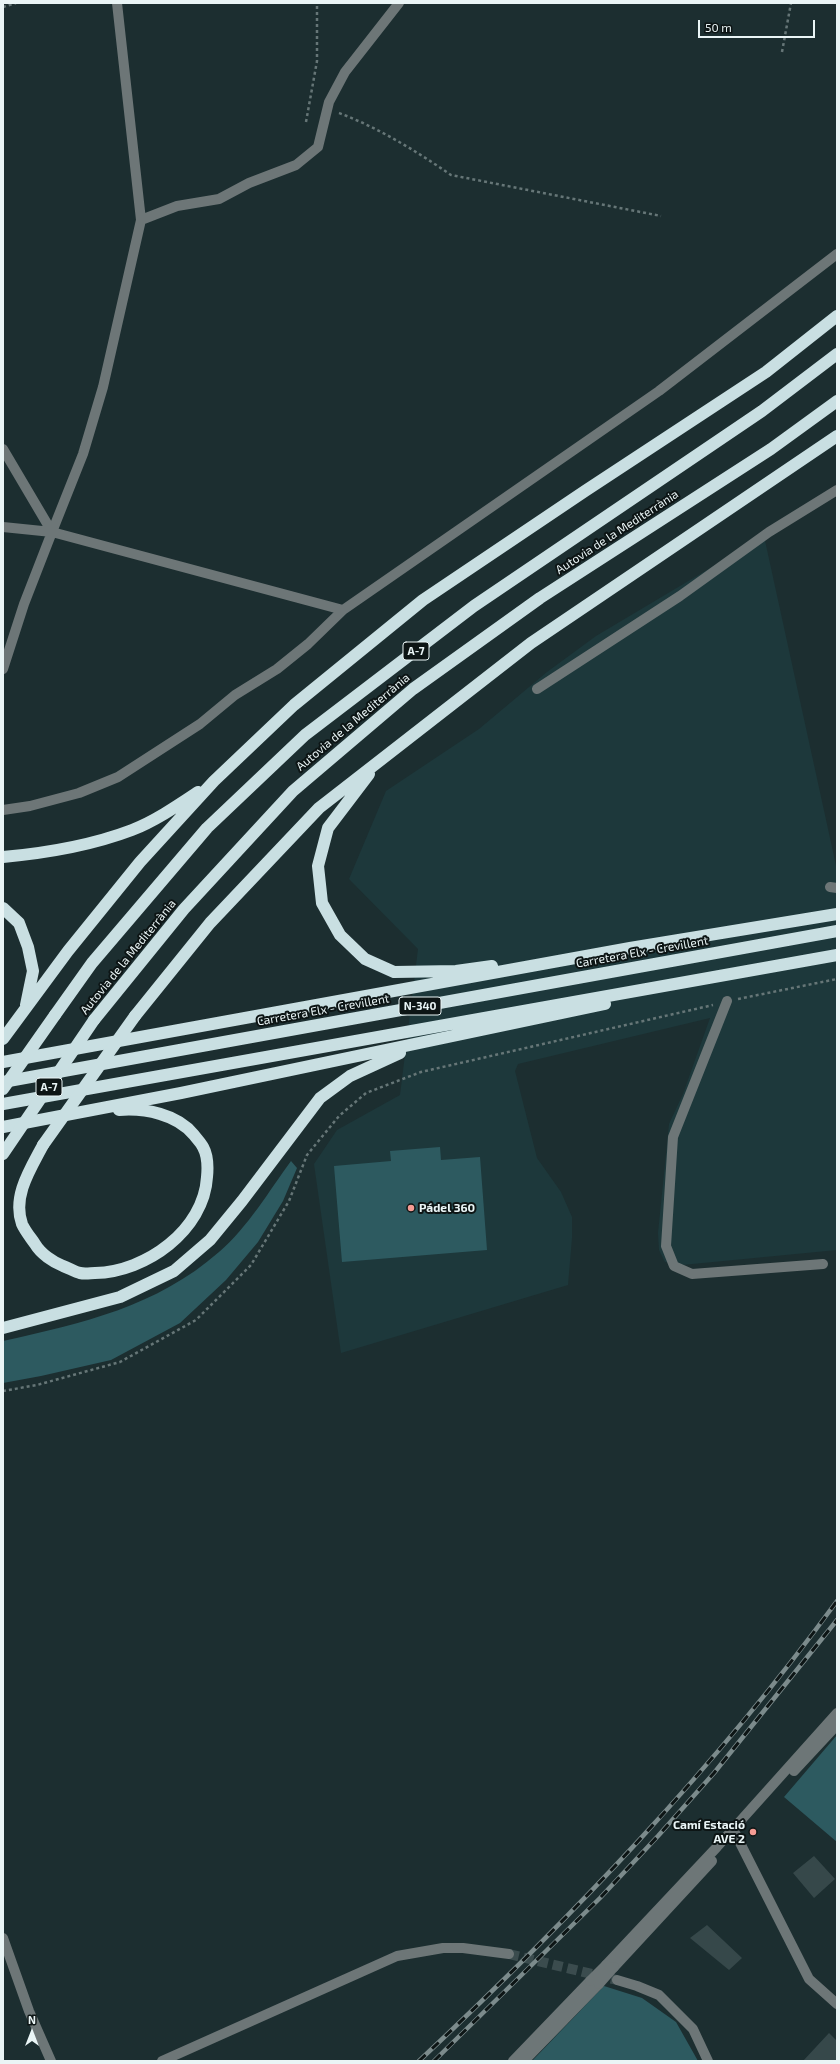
<!DOCTYPE html>
<html>
<head>
<meta charset="utf-8">
<style>
  body { margin:0 }
  #map { position:relative; width:840px; height:2064px; overflow:hidden; background:#1c2e30; font-family:"Exo 2",sans-serif }
  canvas { display:block }
  .frame { position:absolute; inset:0; border:4px solid #eaf5f6; pointer-events:none }
  .north { position:absolute; left:12px; top:2012px; width:40px; height:40px; -webkit-text-stroke:3px #0d1515; paint-order:stroke; rotate:0deg; font-size:11px; font-weight:700; line-height:16px; text-align:center; color:#eaf5f6 }
  .north::after { content:''; display:block; margin:auto; width:14px; height:18px; background:#eaf5f6; clip-path:polygon(50% 0,100% 100%,50% 72%,0 100%) }
  .scale { position:absolute; left:698px; top:20px; width:117px; height:18px; box-sizing:border-box; border:2px solid #eaf5f6; border-top:0; padding-left:5px; font-size:12px; line-height:14px; white-space:nowrap; color:#eaf5f6; -webkit-text-stroke:3px #0d1515; paint-order:stroke }
</style>
</head>
<body>
<div id="map">
<canvas width="840" height="2064"></canvas>
<div class="frame"></div>
<div class="north">N</div>
<div class="scale">50 m</div>
</div>
<script>
const c = document.querySelector('canvas').getContext('2d');
c.lineJoin = 'round';
function fill(path, color) {
  c.fillStyle = color;
  c.fill(path, 'evenodd');
}
function trace(path, color, width, dash) {
  c.strokeStyle = color;
  c.lineWidth = width;
  c.lineCap = dash ? 'butt' : 'round';
  c.setLineDash(dash || []);
  c.stroke(path);
}
function label(font, color, halo, rows, align = 'center') {
  c.font = font + ' "Exo 2",sans-serif';
  c.lineWidth = 4;
  c.setLineDash([]);
  c.textBaseline = 'middle';
  c.strokeStyle = halo;
  c.fillStyle = color;
  for (const [text, x, y, turn = 0] of rows) {
    c.save();
    c.translate(x, y);
    c.rotate((+turn || 0) * Math.PI / 180);
    c.textAlign = isNaN(turn) ? turn : align;
    if (halo) c.strokeText(text, 0, 0);
    c.fillText(text, 0, 0);
    c.restore();
  }
}
const built = new Path2D(`
  M764 536 837 870V1250L682 1265 665 1262 659 1250 658 1233 669 1124 683 1094 710 1018 518 1064 515 1071 537 1158 561 1192 572 1217V1238L568 1285 341 1353 314 1164 337 1130 400 1095 418 949 349 879 386 791 479 729 547 672 596 636Z`);
const green = new Path2D(`
  M440 1147 441 1160 480 1157 487 1250 342 1262 334 1166 391 1161 390 1151Z
  M291 1161 297 1168 283 1201 258 1242 226 1280 180 1323 111 1360 41 1376 3 1383V1341C83 1323 156 1307 219 1252 248 1227 269 1191 291 1161Z
  M837 1735V1842L784 1797Z
  M604 1986 642 1998 676 2022 698 2061H532Z`);
const building = new Path2D(`
  M814 1856 835 1879 814 1898 793 1873Z
  M707 1925 742 1958 729 1970 690 1938Z
  M829 2033 837 2041V2061H803Z`);
const minorTunnel = new Path2D(`
  M509 1954 617 1980`);
const path = new Path2D(`
  M3 7 16 3
  M782 52 791 3
  M339 113C379 128 416 151 451 175L661 216
  M306 122 317 61V3
  M738 999 837 979
  M3 1391 37 1385 120 1362 196 1320 251 1265 289 1201 307 1155 339 1116 366 1093 421 1072 713 1005`);
const minor = new Path2D(`
  M117 3 141 220
  M399 3 345 72 329 102 318 147 296 165 249 183 219 199 177 206 141 220 103 387 83 454 52 532 343 610 659 391 837 254
  M3 449 52 532
  M3 527 52 532
  M3 669 24 604 52 532
  M537 689 680 596 769 532 837 490
  M3 810 30 806 79 793 118 777 200 724 235 695 277 669 308 644 343 610
  M830 887 837 888
  M727 1001 673 1137 666 1246 674 1266 692 1274 823 1264
  M794 1771 837 1725
  M733 1829 809 1979 837 2004
  M3 1938 29 2011 51 2061
  M606 1965 717 1847 837 1713
  M614 1967 712 1861
  M617 1980 637 1986 659 1995 693 2029 708 2061
  M162 2061 397 1956 443 1948H463L509 1954
  M513 2061 590 1981
  M524 2061 599 1984`);
const highway = new Path2D(`
  M369 774 328 828 318 866 322 903 340 935 365 959 394 972 456 971 492 966
  M3 857C47 853 90 846 132 830 155 821 177 806 198 792
  M3 908 19 923 28 947 33 971 26 1005
  M55 1015 92 963 207 828 305 735 474 606 762 411 837 354
  M135 1016 210 923 319 808 531 643 837 436
  M94 1020 184 909 293 791 413 689 540 598 771 449 837 401
  M3 1039 68 951 140 862 214 781 294 705 423 600 585 491 766 372 837 316
  M3 1062 630 948 837 914
  M3 1082 837 931
  M3 1104 837 955
  M3 1127 181 1093 605 1004
  M43 1145C31 1168 12 1196 22 1224 25 1231 31 1238 35 1244 41 1254 53 1262 63 1266 69 1268 75 1272 80 1273 85 1274 91 1273 95 1273 146 1272 204 1230 207 1177 208 1167 208 1156 203 1147 201 1143 197 1139 194 1135 177 1114 145 1108 119 1110
  M3 1328 120 1297 174 1271 210 1240 242 1201 320 1098 350 1076 400 1053`);
const rail = new Path2D(`
  M419 2061C570 1919 715 1768 837 1601
  M434 2061 600 1898 658 1836 714 1773 837 1620`);
const minorBridge = new Path2D(`
  M590 1981 606 1965
  M599 1984 614 1967`);
const highwayBridge = new Path2D(`
  M3 1089 55 1015
  M43 1145 135 1016
  M3 1154 94 1020`);
const markers = [
  [411,1208,4,"#f59c94"],
  [753,1832,4,"#f59c94"]
];
const shields = [
  [416,651,26],
  [420,1006,42],
  [49,1087,26]
];
const shieldNames = [
  ["A-7",416,651],
  ["N-340",420,1006],
  ["A-7",49,1087]
];
const streetNames = [
  ["Autovia de la Mediterrània",617,532,-33],
  ["Autovia de la Mediterrània",353,722,-40],
  ["Carretera Elx - Crevillent",642,952,-10],
  ["Autovia de la Mediterrània",128,957,-51],
  ["Carretera Elx - Crevillent",323,1010,-10]
];
const poiNames = [
  ["Pádel 360",419,1208],
  ["Camí Estació",745,1825,"right"],
  ["AVE 2",745,1839,"right"]
];
fill(built, '#1d383b');
fill(green, '#2d5a60');
fill(building, '#36484a');
trace(minorTunnel, '#3b4c4e', 10, [10, 5]);
trace(path, '#667677', 2.5, [3, 3]);
trace(minor, '#6d7677', 10);
trace(highway, '#c9dfe2', 12);
trace(rail, '#7c8b8c', 4.5);
trace(rail, '#0d1515', 3, [9]);
trace(minorBridge, '#6d7677', 10);
trace(highwayBridge, '#c9dfe2', 12);
for (const [x, y, r, color] of markers) {
  const dot = new Path2D();
  dot.arc(x, y, r, 0, 2 * Math.PI);
  c.fillStyle = color;
  c.fill(dot);
  trace(dot, '#0d1515', 1.5);
}
for (const [x, y, w] of shields) {
  const box = new Path2D();
  box.roundRect(x - w / 2, y - 9, w, 18, 3);
  c.fillStyle = '#0d1515';
  c.fill(box);
  trace(box, '#eaf5f6', 1);
}
label('bold 11px', '#eaf5f6', null, shieldNames);
label('12px', '#eaf5f6', '#0d1515', streetNames);
label('bold 12px', '#eaf5f6', '#0d1515', poiNames, 'left');
</script>
</body>
</html>
